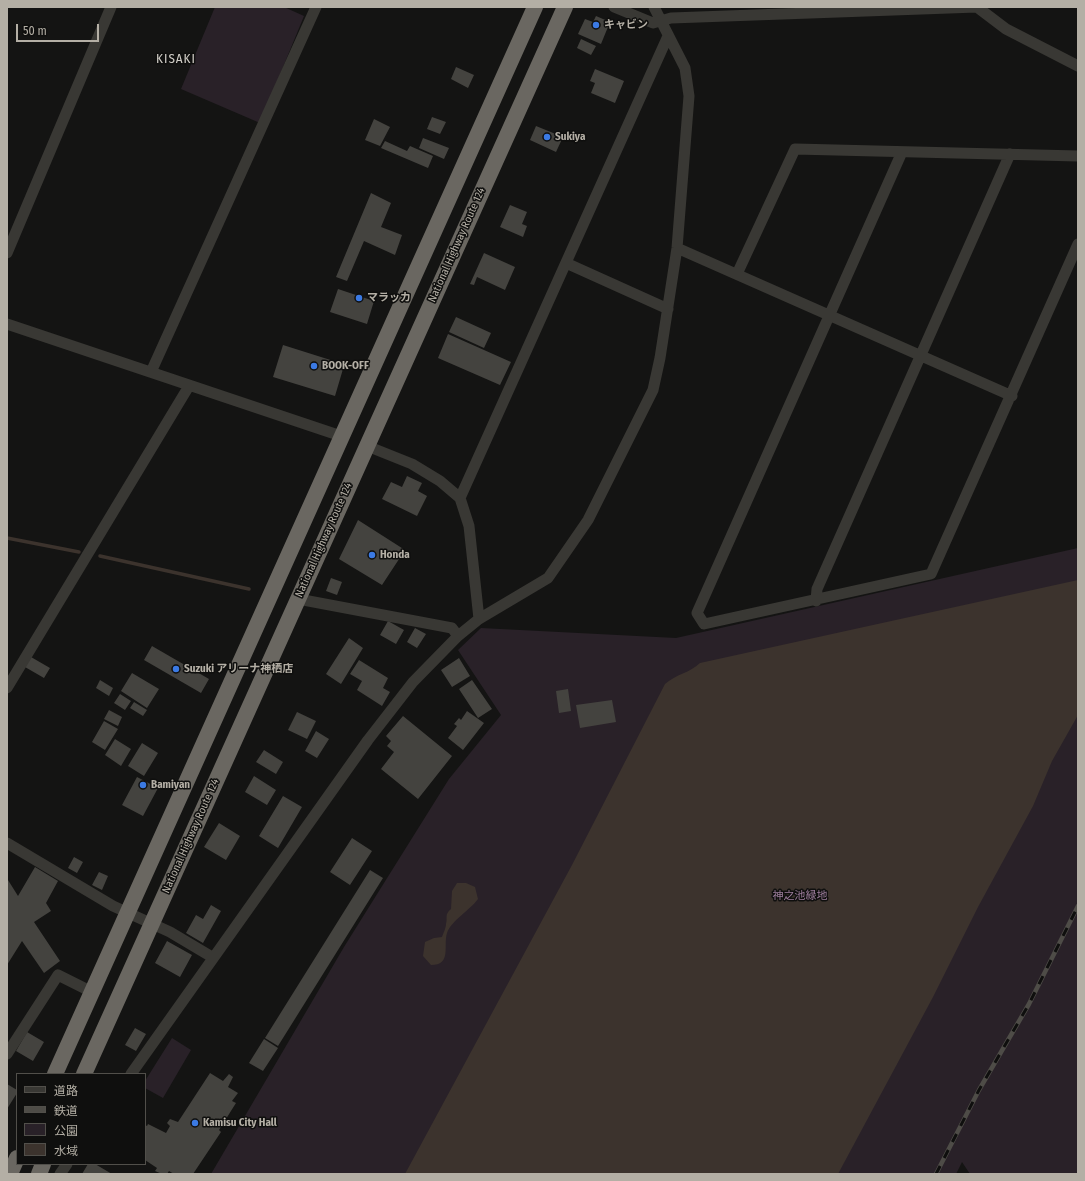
<!DOCTYPE html>
<html>
<head>
<meta charset="utf-8">
<style>
  body { margin:0 }
  #map { position:relative; width:1085px; height:1181px; overflow:hidden; background:#141413; font-family:"Fira Sans Condensed","Noto Sans JP",sans-serif }
  canvas { display:block }
  .frame { position:absolute; inset:0; border:8px solid #b4afa5; pointer-events:none }
  .legend { position:absolute; left:16px; top:1073px; width:130px; height:92px; box-sizing:border-box; background:#0f0f0e; border:1px solid #514f4a; margin:0; padding:5px 7px; list-style:none; font-size:12px; color:#b4afa5 }
  .legend li { display:flex; align-items:center; gap:8px; height:20px }
  .legend b { width:20px; border:1px solid #514f4a }
  .scale { position:absolute; left:16px; top:24px; width:83px; height:18px; box-sizing:border-box; border:2px solid #b4afa5; border-top:0; padding-left:5px; font-size:12px; line-height:14px; white-space:nowrap; color:#b4afa5; -webkit-text-stroke:3px #0f0f0e; paint-order:stroke }
</style>
</head>
<body>
<div id="map">
<canvas width="1085" height="1181"></canvas>
<div class="frame"></div>
<ul class="legend">
<li><b style="height:5px;background:#393834"></b>道路</li>
<li><b style="height:5px;background:#4e4c47"></b>鉄道</li>
<li><b style="height:11px;background:#292128"></b>公園</li>
<li><b style="height:11px;background:#3c332d"></b>水域</li>
</ul>
<div class="scale">50 m</div>
</div>
<script>
const c = document.querySelector('canvas').getContext('2d');
c.lineJoin = 'round';
function fill(path, color) {
  c.fillStyle = color;
  c.fill(path, 'evenodd');
}
function trace(path, color, width, dash) {
  c.strokeStyle = color;
  c.lineWidth = width;
  c.lineCap = dash ? 'butt' : 'round';
  c.setLineDash(dash || []);
  c.stroke(path);
}
function label(font, color, halo, rows, align = 'center') {
  c.font = font + ' "Fira Sans Condensed","Noto Sans JP",sans-serif';
  c.lineWidth = 3;
  c.setLineDash([]);
  c.textBaseline = 'middle';
  c.strokeStyle = halo;
  c.fillStyle = color;
  for (const [text, x, y, turn = 0] of rows) {
    c.save();
    c.translate(x, y);
    c.rotate((+turn || 0) * Math.PI / 180);
    c.textAlign = isNaN(turn) ? turn : align;
    if (halo) c.strokeText(text, 0, 0);
    c.fillText(text, 0, 0);
    c.restore();
  }
}
const green = new Path2D(`
  M215 7H284L304 16 260 123 181 89Z
  M1078 548V1174H970L962 1162 956 1174H211L344 947 449 779 501 715 458 650 481 628 676 638Z
  M172 1038 191 1050 163 1098 145 1088V1081Z`);
const water = new Path2D(`
  M1078 580V715L1052 761 1033 806 978 907 933 997 838 1174H405L572 865 665 684C676 674 690 673 700 663Z
  M457 883H466L475 887 478 899C470 910 451 921 447 933 443 946 452 965 431 965L423 956 425 942 434 938 442 937C443 934 446 928 446 924 448 917 444 915 451 909L452 891Z`);
const stream = new Path2D(`
  M7 538 79 552
  M100 556 249 589`);
const building = new Path2D(`
  M596 16 610 22 601 44 578 34 585 19 593 22Z
  M581 39 596 46 591 55 577 48Z
  M456 67 474 75 468 88 451 79Z
  M595 69 624 81 615 103 591 93 595 83 590 81Z
  M432 117 446 122 440 134 427 129Z
  M374 119 390 127 380 146 365 140Z
  M536 126 563 137 556 152 530 140Z
  M423 138 449 148 444 159 419 148Z
  M385 141 407 151 410 146 433 156 428 168 381 148Z
  M371 193 391 203 381 227 402 235 395 255 364 241 347 281 336 277Z
  M510 205 527 212 522 224 527 226 523 237 500 227Z
  M484 253 515 267 505 290 477 277 474 285 470 284Z
  M338 289 374 301 367 324 330 312Z
  M456 317 491 333 484 348 449 332Z
  M448 334 511 362 500 385 438 358Z
  M283 345 340 363 343 369 335 396 273 377Z
  M407 476 422 483 418 491 427 496 417 516 382 499 391 482 402 487Z
  M358 520 405 550 382 585 339 559Z
  M331 578 342 582 337 595 326 591Z
  M388 621 404 630 396 644 380 635Z
  M415 628 426 634 417 648 407 642Z
  M349 638 363 648 341 684 326 674Z
  M152 646 209 679 201 693 144 660Z
  M31 657 50 668 44 678 25 667Z
  M459 658 470 676 452 687 441 670Z
  M359 660 388 678 383 688 390 692 382 706 357 690 362 681 350 674Z
  M132 673 159 689 147 708 121 691Z
  M100 680 113 688 109 696 96 688Z
  M472 680 492 709 478 718 459 689Z
  M568 689 571 711 559 713 556 691Z
  M120 694 131 701 125 710 114 703Z
  M612 700 616 722 580 728 576 705Z
  M134 702 147 710 143 716 130 708Z
  M109 710 122 717 118 726 104 719Z
  M467 711 484 723 463 750 448 738 457 726 454 724 459 718 461 720Z
  M297 712 316 721 307 739 288 730Z
  M403 716 452 756 418 799 381 769 394 752 387 746 391 741 386 736Z
  M104 721 118 729 105 750 92 742Z
  M316 731 329 739 317 758 305 751Z
  M115 739 131 749 121 766 105 755Z
  M142 743 158 753 144 776 128 766Z
  M264 750 283 762 276 774 256 762Z
  M254 776 276 790 267 805 245 792Z
  M137 777 158 788 143 816 122 805Z
  M283 796 302 807 278 848 259 836Z
  M219 823 240 836 226 860 204 847Z
  M352 838 372 851 350 885 330 872Z
  M74 857 83 862 77 873 68 868Z
  M35 867 58 881 46 903 51 911 34 922 60 961 44 973 22 941 7 965V881L8 880 18 896Z
  M370 870 383 878 278 1046 265 1038Z
  M99 872 108 876 102 890 92 885Z
  M211 905 221 911 203 943 186 933 196 915 203 919Z
  M167 941 192 955 180 977 155 963Z
  M135 1028 146 1034 136 1051 125 1045Z
  M27 1032 44 1042 33 1061 16 1051Z
  M264 1039 278 1048 263 1071 249 1063Z
  M210 1073 223 1081 229 1074 233 1077 228 1087 238 1093 232 1101 236 1103 219 1130 221 1132 193 1174H174L169 1171 167 1174H162L155 1171 157 1168 145 1160V1125L147 1126 148 1124 166 1133 170 1126 167 1123 170 1119 178 1122Z
  M7 1084 17 1090V1093L7 1109Z
  M88 1164H95L112 1174H82Z`);
const minor = new Path2D(`
  M614 7 653 23 671 18 977 7
  M977 7 1006 29 1078 66
  M902 152 697 613 704 624 931 574 1078 244
  M677 248 1012 396
  M7 253 111 7
  M566 263 668 309
  M737 274 795 149 1078 156
  M7 324 341 436
  M151 372 316 7
  M367 446 412 464 440 481 460 498 469 526 479 619
  M460 498 668 36
  M298 599 452 628 458 636
  M816 601 817 589 1010 154
  M7 688 189 386
  M7 843 113 906 170 932 212 957
  M7 1054 58 975 92 992
  M131 1074 368 740 413 682 458 636 479 619 548 578 588 520 653 390 660 358 677 248 689 96 685 68 654 7
  M60 1174 67 1164`);
const highway = new Path2D(`
  M55 1074 535 7
  M84 1074 565 7
  M10 1174 17 1158
  M39 1174 43 1164`);
const rail = new Path2D(`
  M936 1174 979 1090 1029 1004 1078 906`);
const markers = [
  [596,25,4,"#3b7ae4"],
  [547,137,4,"#3b7ae4"],
  [359,298,4,"#3b7ae4"],
  [314,366,4,"#3b7ae4"],
  [372,555,4,"#3b7ae4"],
  [176,669,4,"#3b7ae4"],
  [143,785,4,"#3b7ae4"],
  [195,1123,4,"#3b7ae4"]
];
const poiNames = [
  ["キャビン",604,25],
  ["Sukiya",555,137],
  ["マラッカ",367,298],
  ["BOOK-OFF",322,366],
  ["Honda",380,555],
  ["Suzuki アリーナ神栖店",184,669],
  ["Bamiyan",151,785],
  ["Kamisu City Hall",203,1123]
];
const streetNames = [
  ["National Highway Route 124",457,245,-66],
  ["National Highway Route 124",324,540,-66],
  ["National Highway Route 124",191,836,-66]
];
const parkNames = [
  ["神之池緑地",800,896]
];
const quarterNames = [
  ["KISAKI",176,59]
];
fill(green, '#292128');
fill(water, '#3c332d');
trace(stream, '#3c332d', 3.5);
fill(building, '#44433f');
trace(minor, '#393834', 11);
trace(highway, '#6a6761', 16);
trace(rail, '#4e4c47', 4.5);
trace(rail, '#0f0f0e', 3, [9]);
for (const [x, y, r, color] of markers) {
  const dot = new Path2D();
  dot.arc(x, y, r, 0, 2 * Math.PI);
  c.fillStyle = color;
  c.fill(dot);
  trace(dot, '#0f0f0e', 1.5);
}
label('bold 11px', '#b4afa5', '#0f0f0e', poiNames, 'left');
label('11px', '#b4afa5', '#0f0f0e', streetNames);
label('11px', '#9e7e9d', '#0f0f0e', parkNames);
c.letterSpacing = '1px';
label('13px', '#d0cdc6', '#0f0f0e', quarterNames);
c.letterSpacing = '0px';
</script>
</body>
</html>
